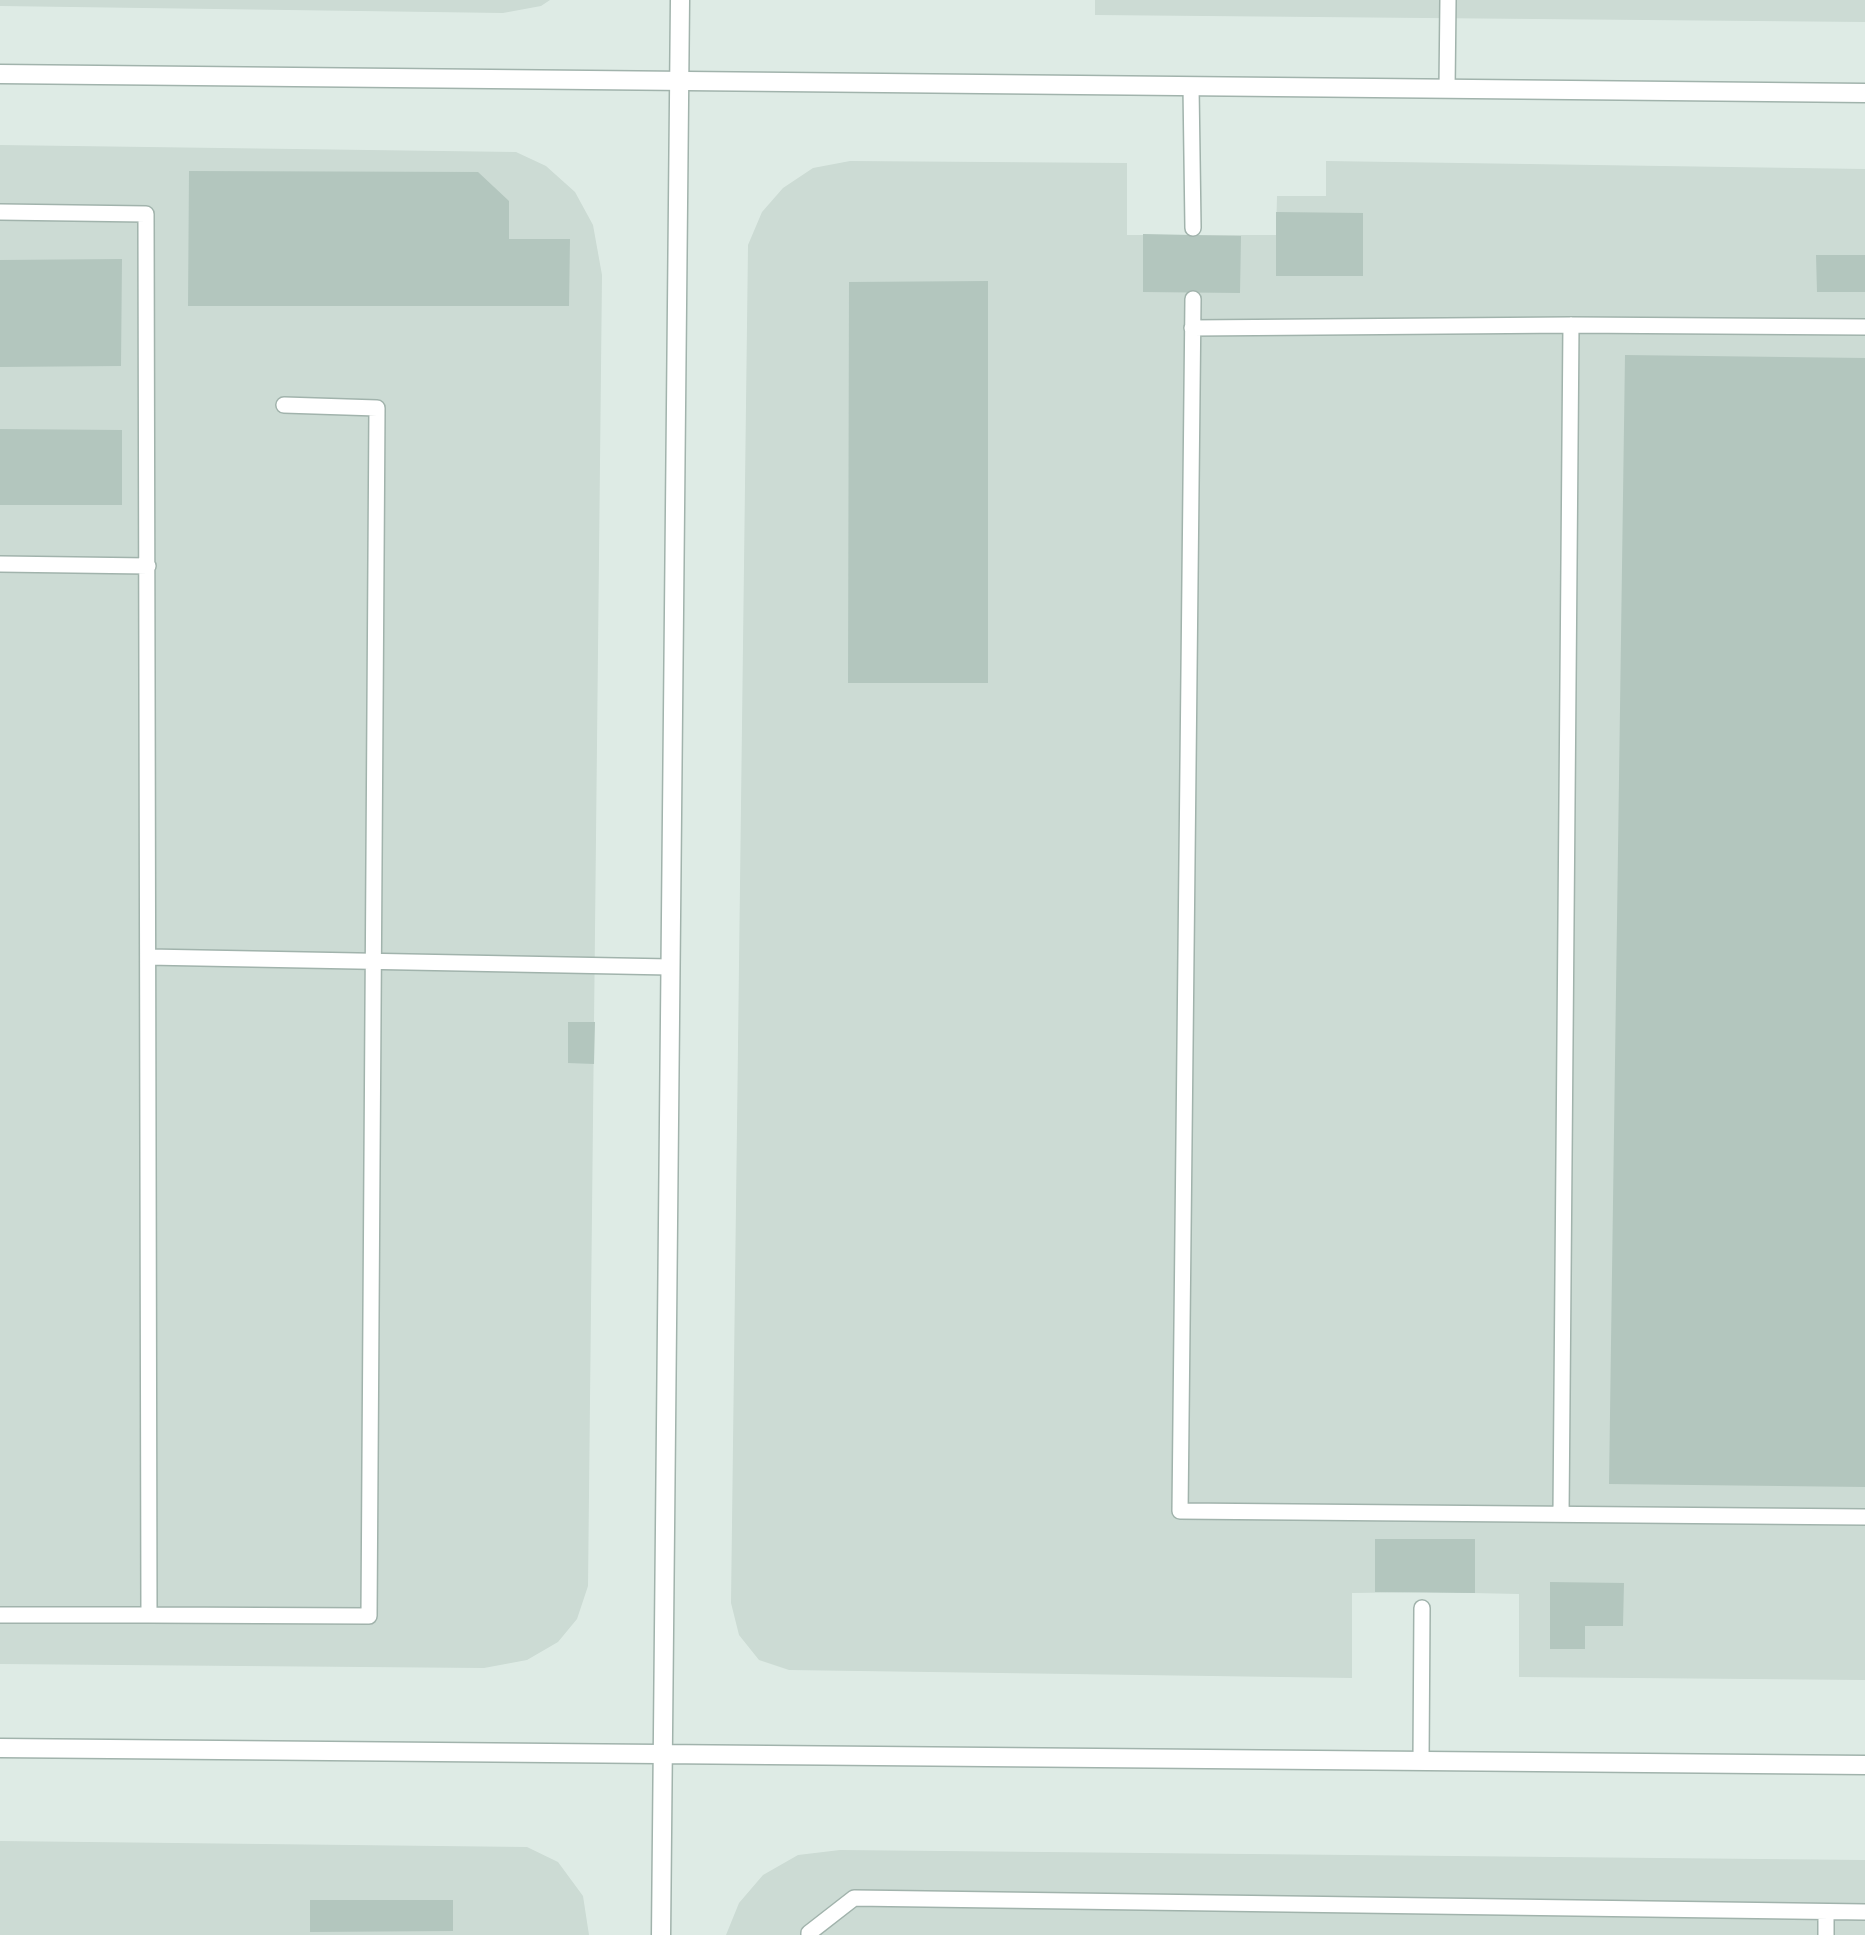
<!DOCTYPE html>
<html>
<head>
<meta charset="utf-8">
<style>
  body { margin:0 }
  canvas { display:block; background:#deebe5 }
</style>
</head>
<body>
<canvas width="1865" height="1935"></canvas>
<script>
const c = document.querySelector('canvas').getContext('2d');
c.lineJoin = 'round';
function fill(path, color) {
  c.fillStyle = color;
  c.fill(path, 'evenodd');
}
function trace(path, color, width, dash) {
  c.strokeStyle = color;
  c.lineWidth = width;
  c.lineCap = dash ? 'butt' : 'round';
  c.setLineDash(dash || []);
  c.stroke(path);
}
const built = new Path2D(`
  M0 0H550L541 6 503 13 0 6Z
  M1095 0H1865V22L1095 15Z
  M0 145 516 152 546 166 575 192 593 225 602 275 588 1586 577 1619 558 1642 527 1660 484 1668 0 1664Z
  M850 161 1127 163V235H1276L1277 196H1326V161L1865 169V1680L1519 1677V1594L1425 1592 1352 1593V1678L789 1670 759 1660 739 1635 731 1603 748 245 762 212 783 188 813 168Z
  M0 1841 527 1847 558 1862 583 1896 589 1935H0Z
  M840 1850 1865 1860V1935H726L739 1903 763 1875 798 1855Z`);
const building = new Path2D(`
  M189 171 478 172 509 201V239H570L569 306H188Z
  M1276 212 1363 213V276H1276Z
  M1143 234 1241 236 1240 293 1143 292Z
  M1816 255H1865V292H1817Z
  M122 259 121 366 0 367V260Z
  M988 281V683H848L849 282Z
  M1625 355 1865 358V1487L1609 1484Z
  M0 429 122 430V505H0Z
  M568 1022H595L594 1064 568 1063Z
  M1375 1539H1475V1593L1375 1592Z
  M1550 1582 1624 1583 1623 1626H1585V1649H1550Z
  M310 1900H453V1931L310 1932Z`);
const service = new Path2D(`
  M1191 86 1193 228
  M1447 89 1448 0
  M0 212 146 214 149 1615 369 1616 377 408 284 405
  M1193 299 1180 1511 1865 1517
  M1192 328 1571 325 1865 327
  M0 564 148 566
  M148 957 670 967
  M1561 1514 1571 325
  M0 1615H149
  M1421 1761 1422 1608
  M809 1935V1933L854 1898 1865 1912
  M1826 1935V1912`);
const minor = new Path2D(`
  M0 74 1865 93`);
const tertiary = new Path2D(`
  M0 1748 1865 1765
  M661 1935 680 0`);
fill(built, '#ccdbd4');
fill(building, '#b3c6be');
trace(service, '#a1b3ac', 18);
trace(minor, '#a1b3ac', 21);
trace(tertiary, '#a1b3ac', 21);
trace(service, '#fff', 15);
trace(minor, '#fff', 18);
trace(tertiary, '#fff', 18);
</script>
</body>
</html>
